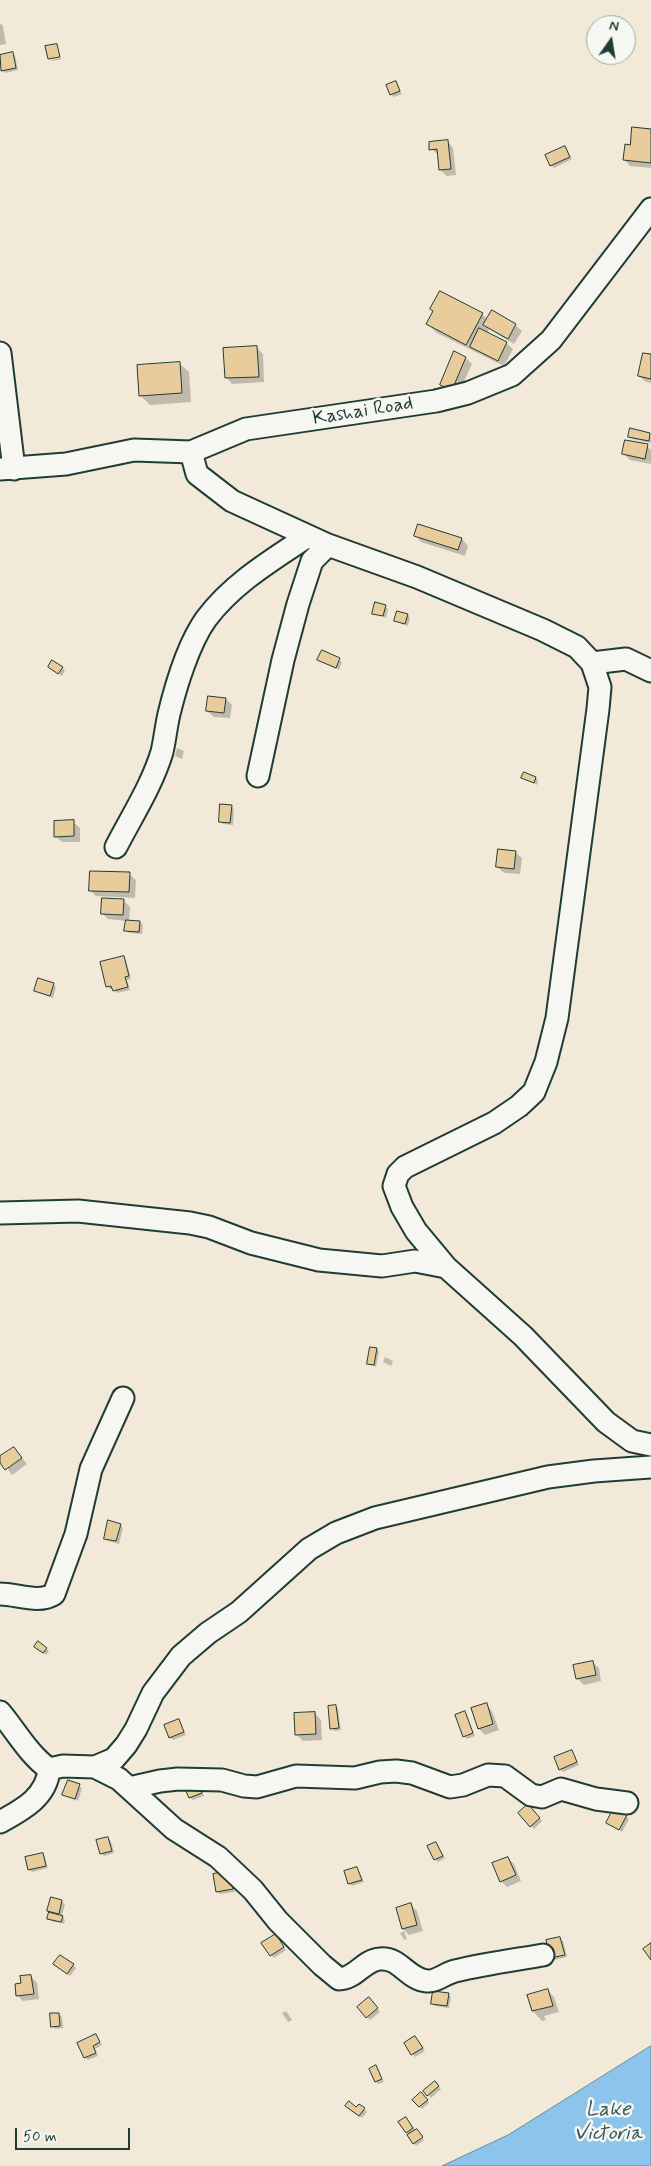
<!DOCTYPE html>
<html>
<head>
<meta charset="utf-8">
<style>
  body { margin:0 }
  #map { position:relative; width:651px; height:2166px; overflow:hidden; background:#f2e9d8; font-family:Mynerve,sans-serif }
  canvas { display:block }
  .north { position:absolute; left:586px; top:15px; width:50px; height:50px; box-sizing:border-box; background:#f6f6f2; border:1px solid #a0aca6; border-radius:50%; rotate:13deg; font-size:14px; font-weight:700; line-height:20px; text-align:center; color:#1f3d34 }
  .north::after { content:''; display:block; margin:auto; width:18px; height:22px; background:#1f3d34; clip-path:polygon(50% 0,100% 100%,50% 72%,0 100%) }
  .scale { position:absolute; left:15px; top:2128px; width:115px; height:22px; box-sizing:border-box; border:2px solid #1f3d34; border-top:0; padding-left:6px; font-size:15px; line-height:18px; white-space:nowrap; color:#1f3d34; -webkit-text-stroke:4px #f6f6f2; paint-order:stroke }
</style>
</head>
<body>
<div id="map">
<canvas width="651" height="2166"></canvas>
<div class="north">N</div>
<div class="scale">50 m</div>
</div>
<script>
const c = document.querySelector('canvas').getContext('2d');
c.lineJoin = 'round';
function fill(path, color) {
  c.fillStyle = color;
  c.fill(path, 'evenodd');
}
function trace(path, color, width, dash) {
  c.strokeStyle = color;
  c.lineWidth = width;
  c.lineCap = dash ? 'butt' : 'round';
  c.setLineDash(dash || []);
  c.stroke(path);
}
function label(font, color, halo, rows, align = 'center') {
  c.font = font + ' Mynerve,sans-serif';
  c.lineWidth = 5;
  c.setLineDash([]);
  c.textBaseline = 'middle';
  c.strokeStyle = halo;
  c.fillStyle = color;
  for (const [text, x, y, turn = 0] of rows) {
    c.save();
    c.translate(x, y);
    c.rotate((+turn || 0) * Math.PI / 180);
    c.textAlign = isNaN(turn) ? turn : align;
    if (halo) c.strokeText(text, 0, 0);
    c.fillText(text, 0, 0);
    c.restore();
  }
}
const water = new Path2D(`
  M651 2046V2166H442L508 2135Z`);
const shadow = new Path2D(`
  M0 23 3 26 6 44 0 45Z
  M12 53 15 56 18 70 5 73 2 70 0 56Z
  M61 58 62 59 52 61 51 60Z
  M396 83 402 94 394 97 391 94Z
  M651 130V168L630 166 624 159 631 146Z
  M447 141 453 148 456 175 447 176 440 170 439 155 431 149Z
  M565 148 572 159 554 168 551 165Z
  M482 314 488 320 515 325 522 331 514 344 489 329 487 333 506 343 513 349 504 366 437 333 427 324Z
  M257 348 263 354 264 382 232 384 226 377Z
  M651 356V383L646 382 639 376Z
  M466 358 472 364 458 395 448 391 441 384Z
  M179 363 189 372 191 402 150 405 141 396Z
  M650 434 651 443 632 439 629 436Z
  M647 446 651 450V464L630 460 624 454Z
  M415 535 462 539 468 546 465 556 421 542Z
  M385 606 388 609 386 618 374 613Z
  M408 615 410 618 408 626 395 621Z
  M322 652 342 662 339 670 319 660Z
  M62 668 65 670 62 676 52 670Z
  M226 699 232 705 230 718 214 717 207 711Z
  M177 748 184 751 182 759 175 756Z
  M523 777 536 778 538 781 537 785Z
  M231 806 234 809 233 825 223 824 220 822Z
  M73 822 80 828V842H62L55 836Z
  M515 852 522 858 520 874 504 873 497 867Z
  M129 874 136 880 135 898 96 896 90 890Z
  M123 900 130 907 129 921 140 922 143 925 142 934 129 933 126 930 127 921 108 919 102 913Z
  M123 958 126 960 131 979 127 980 130 990 117 993 113 989H110L107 986Z
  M53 984 56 987 53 998 35 991Z
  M377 1349 379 1352 376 1367 368 1364Z
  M385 1357 393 1361 391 1366 383 1362Z
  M14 1448 27 1464 12 1475 0 1458Z
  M120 1525 123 1528 119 1544 108 1541 105 1538Z
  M46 1649 49 1651 46 1655 39 1650Z
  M592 1662 599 1668 601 1681 584 1685 578 1679Z
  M486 1704 492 1711 499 1730 485 1735 479 1729Z
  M335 1706 338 1709 341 1730 334 1731 332 1728Z
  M315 1713 321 1720 322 1740 303 1741 296 1734Z
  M465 1713 475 1736 467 1739 464 1736Z
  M179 1720 186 1735 173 1740 170 1737Z
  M572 1751 579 1765 563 1772 560 1769Z
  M68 1781 82 1788 78 1801 64 1795Z
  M200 1786 204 1796 193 1800 190 1798Z
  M528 1806 542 1821 534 1829 519 1813Z
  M626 1816 629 1819 622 1832 608 1823Z
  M108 1838 111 1841 114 1853 104 1856 101 1853Z
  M436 1843 445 1858 438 1862 435 1859Z
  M42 1854 45 1857 48 1868 32 1872 29 1869Z
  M508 1858 514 1864 521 1881 507 1887 501 1881Z
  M357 1868 364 1882 352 1886 349 1883Z
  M232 1875 235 1892 220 1894 217 1891Z
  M52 1898 62 1901 65 1904 62 1916 65 1920 64 1924 51 1921 49 1918Z
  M411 1905 417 1911 423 1931 409 1935 403 1929Z
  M404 1931 407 1939 404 1940 400 1933Z
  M278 1938 286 1950 274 1958 271 1955Z
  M560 1939 563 1941 567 1957 554 1960 551 1957Z
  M73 1965 76 1968 70 1976 58 1967Z
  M31 1976 37 1983 39 1999 23 2001 17 1995 22 1984Z
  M548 1991 554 1997 559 2012 544 2016 546 2020 542 2021 533 2011 529 1996Z
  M448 1994 451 1997 449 2008 435 2006 432 2004Z
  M372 2002 380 2012 370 2020 359 2007Z
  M286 2011 292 2020 288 2022 282 2013Z
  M59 2014 62 2017 63 2028 55 2029 52 2026Z
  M96 2036 102 2045 95 2049 98 2056 88 2060 85 2057Z
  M418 2040 425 2051 415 2057 405 2044Z
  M376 2067 384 2082 378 2084 376 2081Z
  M435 2083 441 2089 431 2098 425 2091Z
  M424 2096 429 2103 422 2109 419 2106Z
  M349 2109H364L367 2112 362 2118Z
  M408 2121 424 2140 416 2146 400 2122Z`);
const building = new Path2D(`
  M57 44 60 57 48 59 45 46Z
  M13 52 16 68 1 71 0 55Z
  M396 81 400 91 390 95 386 85Z
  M632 127 651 129V163L623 160 625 144 630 145Z
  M448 140 451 169 439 170 437 149 429 150V142Z
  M565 146 570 157 550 166 545 155Z
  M440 291 483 313 466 345 426 324 433 311 430 309Z
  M492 310 516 324 508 339 483 325Z
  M479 328 507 342 498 361 470 347Z
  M257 346 259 377 225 378 223 348Z
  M454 351 466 357 452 390 440 385Z
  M643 353 651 354V379L638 376Z
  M180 362 182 393 139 396 137 365Z
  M630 428 650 433 649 441 628 437Z
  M625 440 648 444 645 459 622 454Z
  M418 524 462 538 458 550 414 536Z
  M375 602 386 605 383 616 372 614Z
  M397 611 408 614 405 624 394 621Z
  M322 650 340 658 336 668 317 660Z
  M52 660 63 667 58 674 48 667Z
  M208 696 226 698 224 713 206 711Z
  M524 772 536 777 534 783 521 778Z
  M220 804 232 805 230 823 219 822Z
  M74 820V836L54 837V821Z
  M498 849 516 851 514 869 496 867Z
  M90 871 130 872 129 892 89 891Z
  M102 898 124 899 123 915 101 914Z
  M126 920 140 921 139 932 124 931Z
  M124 956 129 976 125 977 128 987 113 991 111 986 106 987 100 962Z
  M38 978 54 983 50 996 34 991Z
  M370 1347 377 1348 374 1365 367 1364Z
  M14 1447 22 1458 5 1470 0 1463V1456Z
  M108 1520 121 1524 116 1541 104 1539Z
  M38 1641 47 1648 43 1653 34 1647Z
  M593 1661 596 1675 576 1679 573 1665Z
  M487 1703 493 1724 478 1729 471 1708Z
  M336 1705 339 1728 330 1729 328 1706Z
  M465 1711 473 1733 463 1737 455 1715Z
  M315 1712 316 1734 295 1735 294 1713Z
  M179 1719 184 1732 169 1738 164 1725Z
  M572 1750 577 1762 559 1770 554 1757Z
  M68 1780 80 1784 75 1799 62 1795Z
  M198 1782 202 1793 189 1798 184 1787Z
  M528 1804 540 1818 530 1827 518 1813Z
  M614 1808 627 1815 619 1830 606 1823Z
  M108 1837 112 1851 100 1854 96 1840Z
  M436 1842 443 1856 434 1860 427 1846Z
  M43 1853 46 1866 28 1870 25 1857Z
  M508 1857 516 1875 500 1882 492 1863Z
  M357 1867 362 1880 348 1884 344 1871Z
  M230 1871 233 1889 216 1892 213 1874Z
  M51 1897 62 1900 59 1914 47 1911Z
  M411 1903 417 1925 402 1929 396 1908Z
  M49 1912 63 1916 61 1922 47 1919Z
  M276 1934 284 1947 270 1956 261 1943Z
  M560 1937 565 1955 550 1958 546 1940Z
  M651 1943V1960L643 1949Z
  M60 1955 74 1964 67 1974 53 1964Z
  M31 1975 34 1994 16 1996 15 1984 21 1983 20 1976Z
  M548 1989 553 2006 532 2011 527 1995Z
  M433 1991 449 1993 447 2006 431 2004Z
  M369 1997 378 2008 366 2018 357 2007Z
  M50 2013H59L60 2026 51 2027Z
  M96 2034 100 2042 93 2046 96 2053 84 2058 77 2043Z
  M415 2036 423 2048 411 2055 404 2043Z
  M376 2065 382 2079 375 2082 369 2069Z
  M435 2081 439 2086 427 2096 423 2091Z
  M421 2092 428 2100 419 2107 412 2100Z
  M349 2101 356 2107 359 2104 365 2108 359 2116 345 2106Z
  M406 2117 413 2128 406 2133 398 2122Z
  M417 2129 423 2137 413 2144 407 2135Z`);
const minor = new Path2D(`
  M0 353 14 469
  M191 452 197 474 232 501 328 545 417 577 543 630 577 647 592 663 600 687 598 709 557 1018 546 1062 534 1092 519 1106 494 1123 405 1167 398 1174 394 1186 402 1207 416 1231 446 1267 523 1336 606 1422 632 1441 651 1445
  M0 469 66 464 134 450 191 452 246 429 436 401 468 393 512 375 551 340 651 209
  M592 663 626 659 651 671
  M258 776 283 660 298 604 312 561 328 545
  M116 847C132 816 152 785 162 752 165 739 166 727 169 714 176 685 189 643 206 619 233 583 272 560 308 536
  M0 1213 78 1211 190 1223 209 1227 251 1243 319 1260 382 1266 415 1261 446 1267
  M0 1594C17 1594 39 1604 54 1594L76 1534 91 1469 123 1398
  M0 1712C16 1731 29 1755 49 1769
  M95 1767 119 1779 174 1829 218 1857 253 1890 278 1921 322 1965 339 1979C355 1979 364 1960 380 1959 400 1957 407 1979 427 1981 436 1982 446 1973 455 1971 484 1964 514 1960 543 1955
  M129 1788 160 1781 178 1779 222 1780 244 1786 257 1787 296 1776 355 1778 380 1772 396 1771 412 1773 450 1787 463 1785 488 1775 505 1776 531 1795 542 1797 561 1789 596 1799 627 1803
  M0 1822C22 1810 47 1797 49 1769L63 1766 95 1767 114 1759 126 1745 136 1729 153 1693 181 1656 208 1633 239 1612 309 1549 336 1533 375 1518 548 1477 594 1471 651 1467`);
const streetNames = [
  ["Kashai Road",363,412,-9]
];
const waterNames = [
  ["Lake",608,2111],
  ["Victoria",608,2135]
];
fill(water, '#8cc4eb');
trace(water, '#608ea2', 1);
fill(shadow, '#0003');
fill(building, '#e9cc9c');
trace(building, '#1f3d34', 1);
trace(minor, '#1f3d34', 25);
trace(minor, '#f6f6f2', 21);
label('20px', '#1f3d34', '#f6f6f2', streetNames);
label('italic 21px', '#355859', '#f6f6f2', waterNames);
</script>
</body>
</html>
